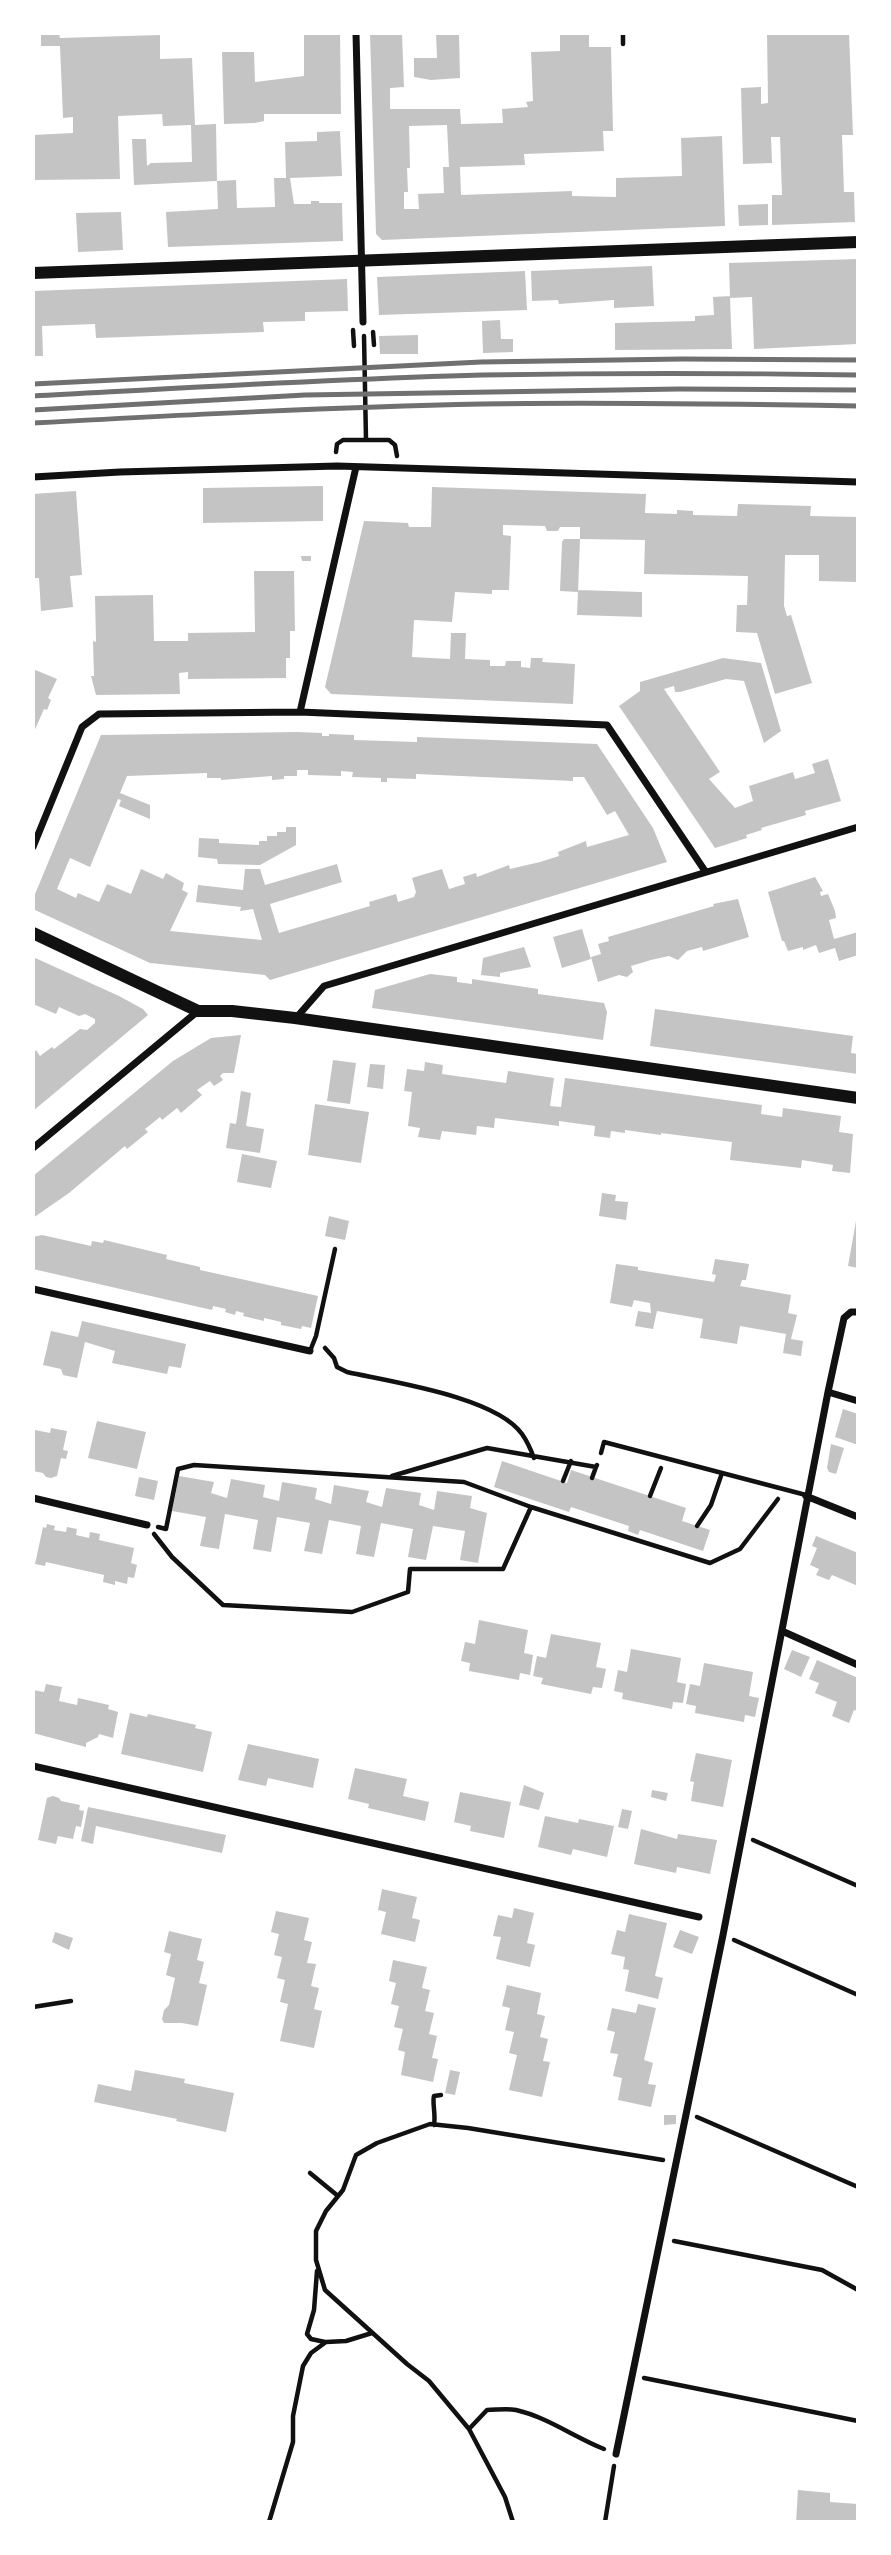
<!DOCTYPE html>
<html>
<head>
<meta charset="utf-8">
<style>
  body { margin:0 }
  #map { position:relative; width:891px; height:2555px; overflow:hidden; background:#fff; font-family:"Nunito Sans",sans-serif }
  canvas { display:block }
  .frame { position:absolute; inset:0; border:35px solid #fff; pointer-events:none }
</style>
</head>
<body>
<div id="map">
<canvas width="891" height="2555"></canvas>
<div class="frame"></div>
</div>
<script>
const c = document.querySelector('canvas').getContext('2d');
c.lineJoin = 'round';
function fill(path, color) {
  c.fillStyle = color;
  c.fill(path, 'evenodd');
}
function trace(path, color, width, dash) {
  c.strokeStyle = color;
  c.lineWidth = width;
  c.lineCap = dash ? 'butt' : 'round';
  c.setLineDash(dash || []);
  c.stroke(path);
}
const building = new Path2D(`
  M41 33H59L60 38 160 35V59L192 58 195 125 216 124 217 181 236 180 237 208 275 207 274 178H286L285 142 317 141V132L340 131 342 176 290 178 294 204H311V201H319V203H342L343 241 168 247 166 212 218 209 217 181 134 185 132 139H146L147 166 151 163 192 162 191 125 163 126 162 114 118 116 120 179 33 180V135L73 133V117L63 118 60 46H41Z
  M304 33H340L341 114H264V121L255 123 224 124 222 52H254L255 82 304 76Z
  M370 33H402L404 87 390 88V109H460L461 124 503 123 502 109 528 107 526 102 533 101 531 52 560 51V33H589V47H611L613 131H603L604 151 524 154 525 165 460 167 461 195 572 191V196L616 197V178L682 176 681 138 722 136 725 226 382 240 376 234ZM447 125 449 167H443L444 193 418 194 419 209H404V192H408L407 168H410L409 126Z
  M436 33H459L460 78 431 80 414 77V58H437Z
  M767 33H849L853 135H842L844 192H854L855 222 772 225V195H782L780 137H771L772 163 743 164 741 88 761 87V104L768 103Z
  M768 204V225L739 226 738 205Z
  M121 212 123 250 78 252 76 213Z
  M858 259V344L754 349 752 297 730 298 732 349 615 350V323L695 321V316L714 315 713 297 730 296V298L729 263Z
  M652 266 654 306 614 308V300L559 304 558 300 532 301 531 271Z
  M525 271 527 310 379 315 377 277Z
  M347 279 348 311 305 312V321L263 322 264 332 96 338 95 324 42 326 43 356H33V291Z
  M500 320 501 339H513V352L483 353 482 321Z
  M418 335V354H380L379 336Z
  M323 486V521L203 523V488Z
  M432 487 646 494 645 513 677 514V510L693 511V515L737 516 738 504 811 506 810 516 858 517V582L819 581V555H785L784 606 787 616 791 615 812 683 775 694 757 633 736 632 737 605H747L748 576 644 574 645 540 580 539 578 592 560 591 562 542 564 539H580V527H560L558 531H547L545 526 503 525V535L511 536 509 590H492V594L455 592 452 622 414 620 412 657 450 659 451 633H466L465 659 490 660V666H505L506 661H521V667L530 668 531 658H543L542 662 575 664 573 704 331 694 325 687 364 521 408 523 409 527H431Z
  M76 491 82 575 70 576 73 607 41 611 39 578H33V494Z
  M301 556H311V561H302Z
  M254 571H294L295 631H290V658H286V678L188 679V672L179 673 180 694 96 695 91 676H94L93 641 96 642 95 596 153 595 154 641H188V633L255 632Z
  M578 590 642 592V617L577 615Z
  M723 658 761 663 781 731 764 743 744 681 726 679 680 692H675L674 686 664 689 720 772 709 779 735 808 753 801 749 786 793 772 795 779 815 773 812 764 828 759 841 801 805 811 806 815 761 828 762 830 746 835 747 838 715 848 619 706 640 691V682Z
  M33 669 57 679 48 698 51 700 47 710 44 709 33 734Z
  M297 732 322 733V736H329V734L354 735V740L417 742V737L597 744 653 828 667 862 270 980 265 975 150 963 35 910 33 899 101 735ZM297 770H308V775L341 776V771L353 772 352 777 381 778V782H387V778L416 779V774L573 781V777H584L607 815 615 811 629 835 587 847 586 841 558 852 559 856 540 862 510 869 509 865 477 877 476 873 463 877 465 884 449 889 442 869 412 878 416 892 414 897 398 902 396 894 369 902 370 906 279 933 270 904 342 882 337 864 265 885 260 869H245L243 890 198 885 196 902 241 907 240 911 253 909 262 940 170 931 188 893 182 890 184 883 166 873 163 879 141 869 131 894 107 884 99 902 78 893 76 898 57 889 70 858 90 867 118 799 121 800 119 806 150 819V805L120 793 127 776 207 773V778H221V780L272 776V780L284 779V776H297Z
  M286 827H296V845L260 865 218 864 217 859 198 857 199 838 219 839V843L259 845V841H267V836H277V832H286Z
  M815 877 823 891 820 892 821 896 828 894 835 911 836 918 829 920 834 939 858 932V955L839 961 835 948 819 953 816 945 803 950V947L788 951 784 941H782L768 892Z
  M738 899 749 937 703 951 702 947 687 951 678 960 669 956 651 960 631 966 633 972 627 977 619 975 598 982 591 957 601 954 598 944 609 941 608 937 714 906 713 904Z
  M582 929 591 959 562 968 553 937Z
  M524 947 531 967 500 973V977L481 975 483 958Z
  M33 957 119 996 143 1009 148 1015 33 1111V1053L36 1050 40 1056 52 1047 54 1049 80 1029 87 1030 95 1023V1019L85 1014 79 1016 59 1007 56 1014 33 1004Z
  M430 974 457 977V982L472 984V979L499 983 538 989V994L604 1003 607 1012 603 1040 372 1008 375 990Z
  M655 1009 853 1036 851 1053 858 1054V1074L650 1046Z
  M241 1035 234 1073H223L220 1076 223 1080 214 1086 210 1081 197 1090 202 1095 181 1113 177 1108 162 1120 160 1117 145 1129 148 1132 127 1149 125 1146 69 1193 33 1218V1176L173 1061 211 1038Z
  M333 1060 356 1063 350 1104 327 1101Z
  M425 1062 443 1065 442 1074 506 1083 508 1071 554 1078 550 1106 561 1107 565 1078 762 1105 761 1114 782 1117 783 1108 841 1116 839 1132 853 1134 850 1173 832 1171 833 1165 802 1160 801 1168 730 1160 732 1142 661 1133V1135L625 1130V1133L611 1131 610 1138 594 1136 595 1126 559 1121V1126L495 1118 494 1128 477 1126 476 1135 442 1131 440 1140 418 1137 420 1128 408 1126 412 1092 404 1091 407 1069 424 1071Z
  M370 1064 385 1065 383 1089 367 1087Z
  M241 1091 251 1093 246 1126 264 1129 260 1153 226 1148 230 1123 236 1124Z
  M315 1104 369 1112 361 1163 308 1155Z
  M242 1154 277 1161 271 1188 237 1182Z
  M602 1193 616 1195 615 1201 628 1202 626 1220 599 1216Z
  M329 1216 349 1221 345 1240 325 1236Z
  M856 1221 858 1222V1268L848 1266Z
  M42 1235 91 1246 92 1241 103 1243 104 1240 167 1255 166 1259 200 1267V1270L318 1296 311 1328 302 1326 301 1329 281 1325V1322L273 1320 264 1318V1321L243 1316 244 1313 236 1311 235 1315 225 1312 226 1309 213 1306 212 1310 33 1269V1237Z
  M715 1259 749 1264 746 1280H742L740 1286 791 1295 788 1313 797 1315 791 1339 803 1341 801 1356 783 1353 786 1334 740 1326 737 1344 700 1338 703 1319 657 1311 653 1329 635 1326 638 1311 651 1313 650 1303 634 1300 632 1307 610 1303 616 1264 638 1267V1270L714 1282 716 1275 712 1274Z
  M82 1321 186 1344 181 1368 169 1366 167 1374 112 1363 115 1351 85 1342 77 1378 63 1375 61 1369 43 1365 51 1331 78 1337Z
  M843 1409 858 1414V1445L835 1437Z
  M97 1421 146 1432 137 1469 88 1458Z
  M51 1428 67 1431 63 1450 68 1451 66 1459 61 1458 57 1476 51 1478 46 1477 43 1473 33 1471 35 1430 50 1433Z
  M831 1444 844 1448 836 1474 829 1472 827 1468Z
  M502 1461 567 1483 571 1470 686 1508 682 1521 710 1530 703 1551 640 1530 638 1535 628 1531 629 1526 571 1507 569 1512 494 1487Z
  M179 1476 214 1482 211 1493 227 1498 231 1479 265 1485 263 1497 279 1501 282 1482 317 1488 315 1499 331 1504 334 1485 369 1491 366 1502 382 1507 386 1488 421 1493 419 1505 434 1510 437 1491 472 1496 470 1508 487 1513 478 1563 460 1560 465 1531 433 1526 426 1560 408 1557 413 1529 381 1523 374 1557 356 1554 361 1526 329 1520 322 1554 304 1551 310 1523 277 1517 271 1552 253 1549 258 1520 225 1514 219 1549 200 1546 206 1517 172 1511Z
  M139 1477 158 1481 154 1500 135 1496Z
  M47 1524 55 1526 54 1530 66 1532 67 1527 77 1529 76 1535 89 1538 90 1532 100 1534 99 1540 134 1548 131 1563 137 1565 134 1578 128 1577 127 1584 115 1581V1585L103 1582 104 1575 46 1562 45 1566 35 1564 43 1527 46 1528Z
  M816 1536 858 1553V1586L832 1575 829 1580 816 1575 819 1569 810 1565 817 1548 812 1546Z
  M479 1620 528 1630 524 1653 533 1655 530 1675 520 1673 519 1680 469 1671 470 1663 461 1661 465 1642 475 1644Z
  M551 1634 601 1643 596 1667 606 1669 602 1688 593 1687 591 1694 541 1684 543 1678 533 1676 537 1656 546 1658Z
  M631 1649 681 1658 677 1682 686 1684 683 1703 673 1702 672 1709 622 1699 623 1693 614 1691 618 1670 627 1672Z
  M792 1650 810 1657 801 1677 784 1669Z
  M817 1660 858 1678V1711L854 1710 849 1723 832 1716 837 1702 815 1693 819 1683 809 1679Z
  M704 1663 753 1672 749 1696 759 1698 755 1717 745 1715 744 1722 695 1713 696 1706 686 1704 690 1684 700 1686Z
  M46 1684 62 1687 59 1701 77 1705 78 1698 109 1705 108 1709 118 1712 113 1738 99 1734 98 1737 86 1743V1747L33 1733V1690L44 1692Z
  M130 1713 147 1717 148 1714 196 1725 195 1728 212 1732 203 1772 121 1754Z
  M248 1744 319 1759 313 1788 268 1778 266 1786 238 1780Z
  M696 1753 732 1760 723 1807 691 1801 694 1782 690 1781Z
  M355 1768 407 1779 403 1796 429 1802 425 1821 368 1808 369 1804 348 1799Z
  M524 1785 544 1793 539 1810 519 1805Z
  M652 1790 668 1793 666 1801 651 1797Z
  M460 1792 511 1802 504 1838 470 1831 471 1826 454 1822Z
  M53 1796 59 1798 61 1801 80 1805 79 1810 84 1811 81 1827 76 1826 73 1839 58 1836 56 1844 38 1840 47 1798Z
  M88 1807 226 1835 222 1853 96 1826 93 1844 81 1841Z
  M622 1809 632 1811 628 1829 618 1827Z
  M545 1816 578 1823 579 1819 614 1826 607 1857 573 1849 571 1855 538 1847Z
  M641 1829 677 1839 678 1834 717 1840 710 1874 677 1867 676 1873 634 1864Z
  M382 1889 417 1897 412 1918 420 1920 415 1942 381 1934 386 1912 378 1910Z
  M514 1908 534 1913 527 1943 535 1945 530 1967 496 1959 501 1937 493 1936 498 1915 512 1918Z
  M276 1911 309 1918 304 1940 312 1942 307 1963 316 1964 311 1986 319 1988 314 2009 322 2011 314 2048 280 2041 288 2004 280 2002 285 1980 277 1978 282 1957 274 1955 279 1934 271 1932Z
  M629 1914 667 1923 655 1976 663 1978 658 1999 625 1991 629 1970 623 1969 625 1957 611 1954 617 1930 625 1932Z
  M680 1930 699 1937 692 1954 673 1947Z
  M169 1931 202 1939 197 1960 204 1962 199 1983 207 1985 198 2026 182 2023H164L162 2019 164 2010 169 2005 175 1978 166 1975 171 1954 164 1952Z
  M55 1932 73 1938 69 1950 52 1942Z
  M393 1960 427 1967 422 1988 430 1990 425 2011 434 2013 429 2034 437 2036 432 2058 438 2059 433 2082 401 2075 405 2052 398 2050 403 2029 394 2027 399 2006 391 2004 396 1983 389 1981Z
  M507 1985 541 1993 537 2014 545 2016 540 2037 548 2039 543 2061 550 2062 542 2097 509 2090 517 2055 509 2053 514 2032 505 2030 510 2008 502 2006Z
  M638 2004 656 2008 644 2060 653 2063 648 2084 656 2085 651 2107 618 2100 622 2078 613 2076 618 2054 610 2053 615 2032 607 2030 612 2008 636 2013Z
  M135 2070 185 2079 184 2083 234 2093 226 2132 176 2121 177 2119 94 2102 98 2084 131 2091Z
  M450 2070 460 2072 455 2095 445 2093Z
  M664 2115H676V2124L664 2125Z
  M798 2490 830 2493V2502L858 2504V2522H796Z`);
const path = new Path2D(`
  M353 330 354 346
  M373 332 374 345
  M364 336 366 440
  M336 452 337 444 343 440H389L395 445 397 456
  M325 1348 334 1358 337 1367 347 1372C392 1382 496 1397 522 1434 527 1441 531 1450 534 1458
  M392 1476 487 1448 596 1467 597 1465
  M592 1478 596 1467
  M563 1481 571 1461
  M650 1496 661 1468
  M158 1527 166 1529 178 1469 194 1465 464 1482 531 1507 710 1563 740 1549 778 1499
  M154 1534 172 1557 223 1605 352 1612 408 1592 410 1569H503L531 1507
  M753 1840 858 1886
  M734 1940 858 1995
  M33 2007 71 2001
  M697 2117 858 2187
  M434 2125C436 2115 432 2102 434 2096L441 2095
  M310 2173 338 2196
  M674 2241 822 2270 858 2290
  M317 2271 314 2310 307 2334 311 2339 325 2342
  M644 2378 858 2421
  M469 2429 429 2381 407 2364 325 2290 316 2260V2231L326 2211 343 2190 356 2155 377 2143 430 2124 468 2128 663 2160
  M269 2522 293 2442V2416L303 2366 311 2353 326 2342 346 2341 372 2333
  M513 2522 505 2497 469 2429 487 2410C496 2410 507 2408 516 2410 547 2417 574 2437 604 2449
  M605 2522 614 2466`);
const service = new Path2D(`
  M623 33V44
  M310 1351 316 1336 335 1249
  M601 1453 604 1442 806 1495
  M697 1526 711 1505 722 1473`);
const minor = new Path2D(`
  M356 33 363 322
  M33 477 120 472 337 466 858 482
  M300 712 356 467
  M33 847 82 727 99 714 300 712 607 725 705 871
  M296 1018 324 986 858 827
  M33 1148 198 1011
  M33 1289 310 1351
  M828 1392 858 1401
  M806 1496 858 1517
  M33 1498 147 1525
  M782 1631 858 1665
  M33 1766 699 1917
  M616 2454 723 1935 828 1392 844 1318 851 1312H858`);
const tertiary = new Path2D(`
  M33 273 858 242
  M33 933 198 1011H232L295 1018 858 1098`);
const rail = new Path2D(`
  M33 384 481 362 682 359 858 360
  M33 396C183 388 332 379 482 375 608 373 733 373 858 375
  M33 410 305 395 679 389 858 390
  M33 423C183 415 333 407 482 404 607 402 733 404 858 406`);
fill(building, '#c4c4c4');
trace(path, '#111', 4.5);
trace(service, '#111', 4.5);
trace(minor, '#111', 7);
trace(tertiary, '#111', 12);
trace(rail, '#707070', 5);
</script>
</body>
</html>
